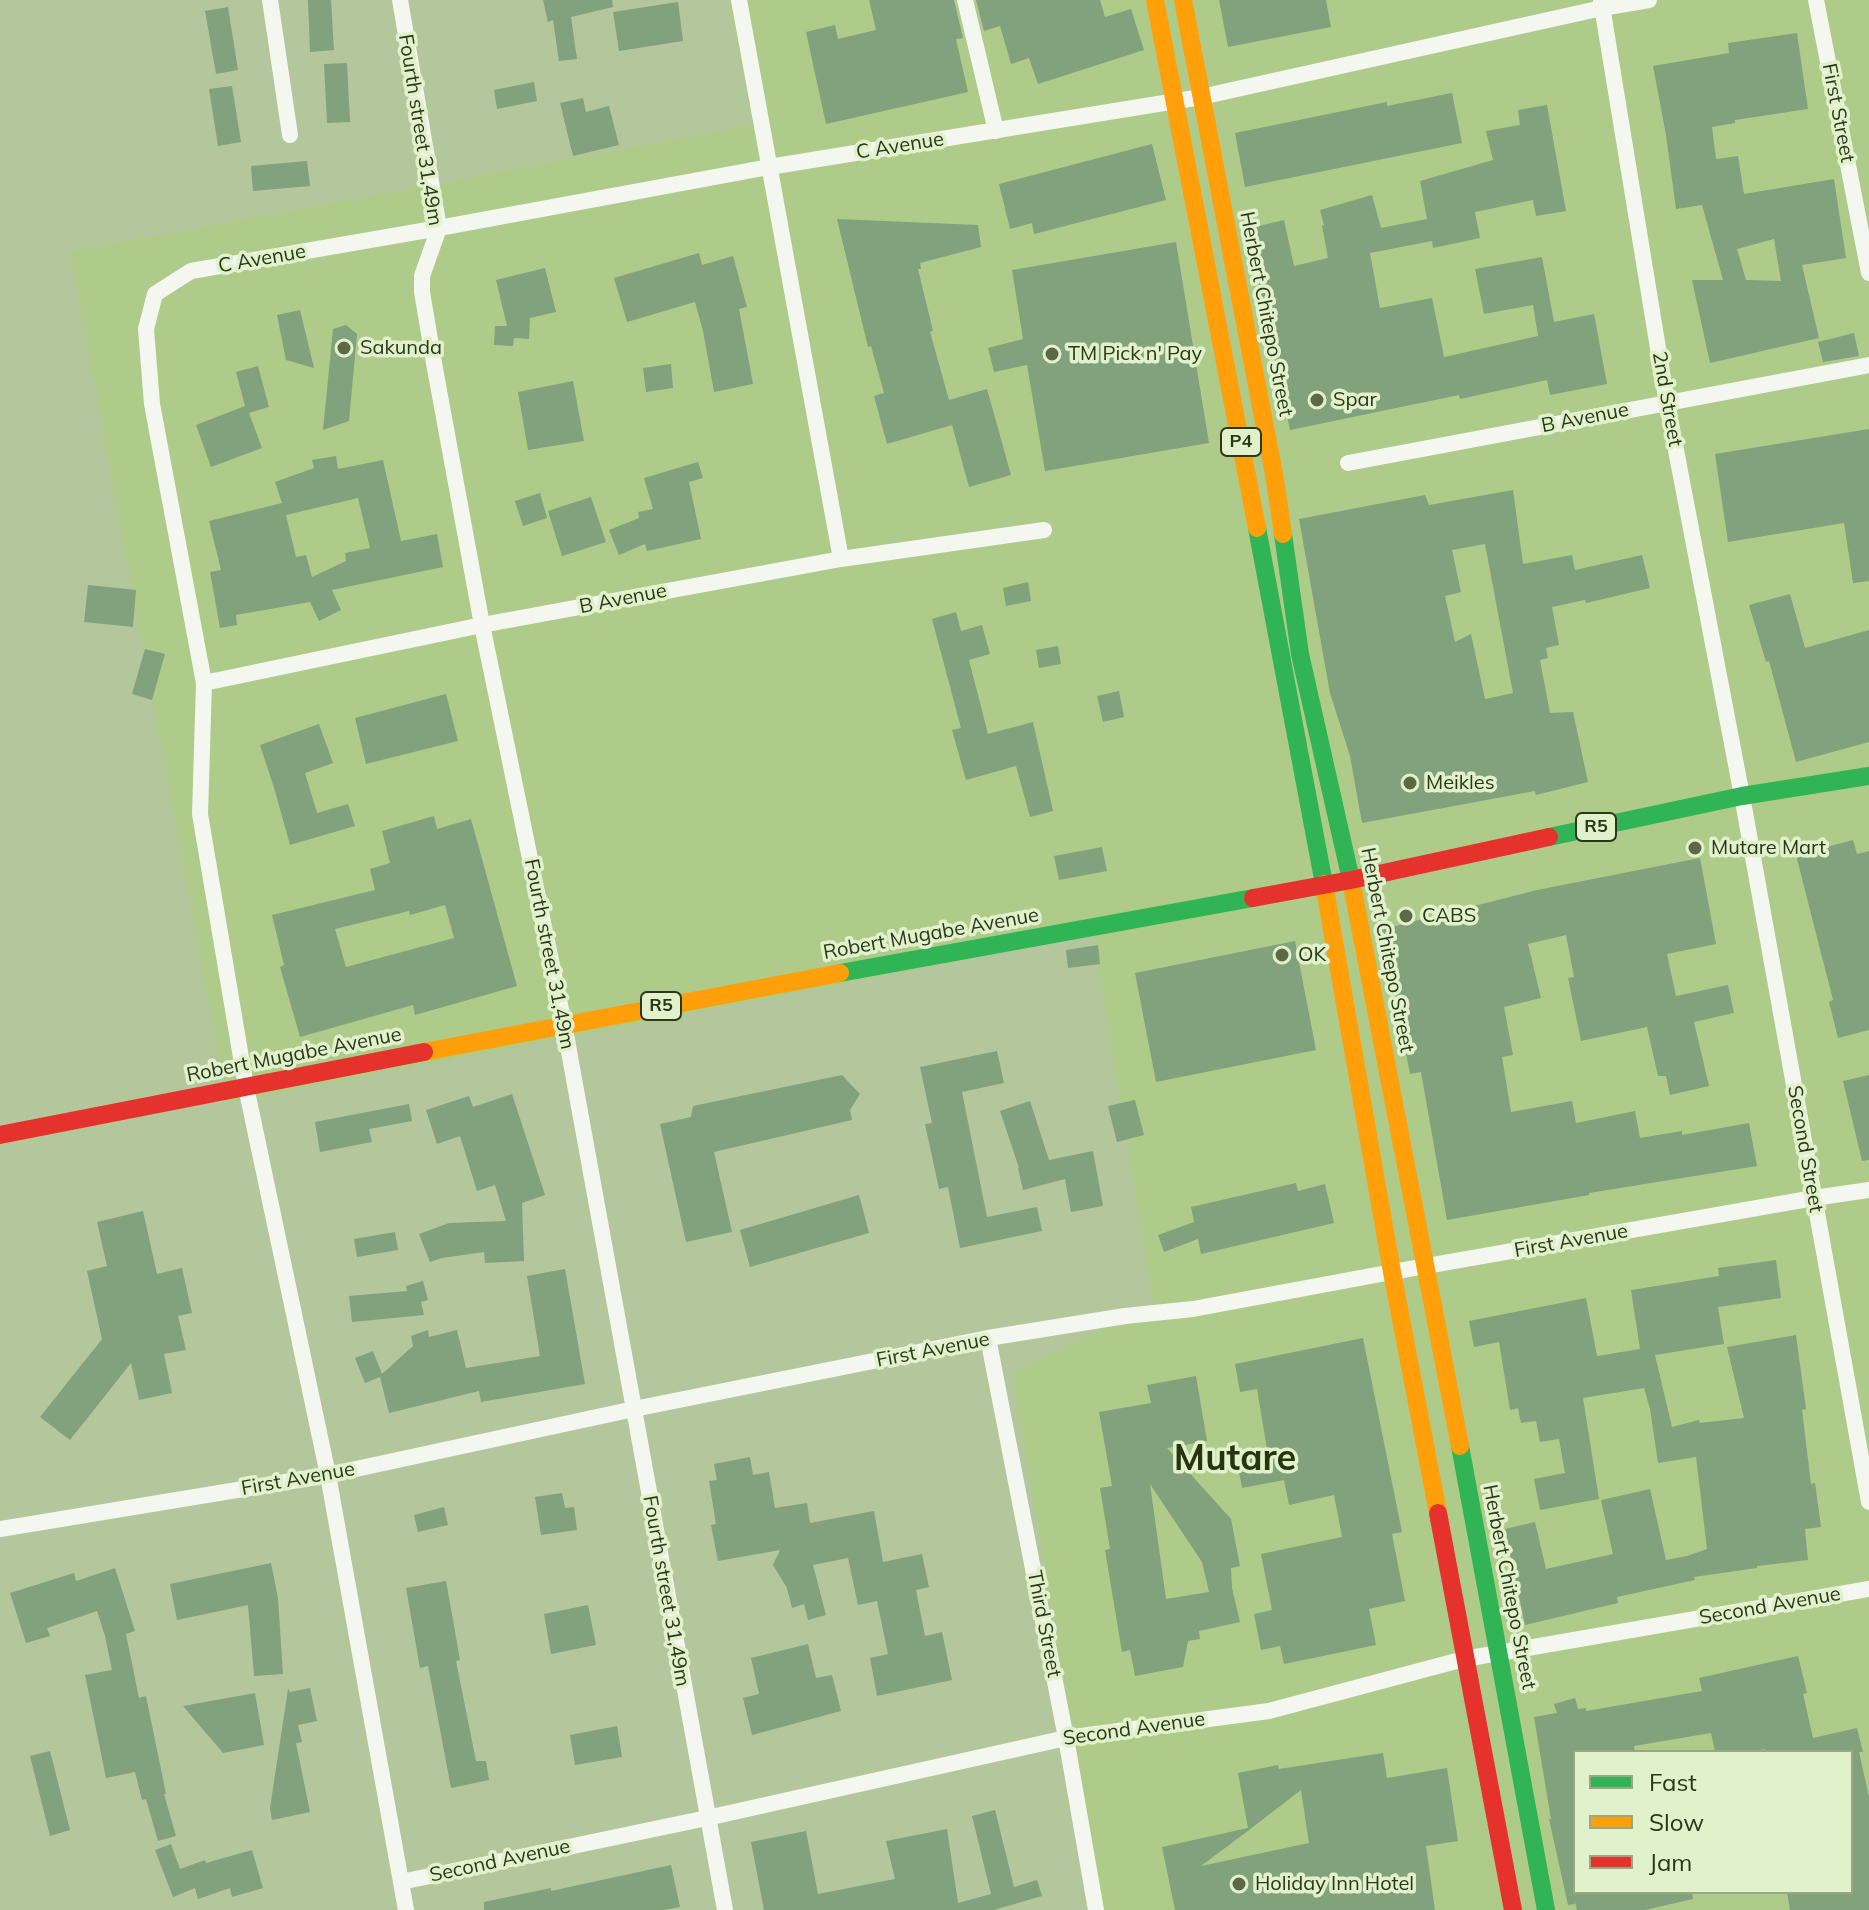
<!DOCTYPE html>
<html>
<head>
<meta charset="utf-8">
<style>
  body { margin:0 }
  #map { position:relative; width:1869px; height:1910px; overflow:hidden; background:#b4c69c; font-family:Mulish,sans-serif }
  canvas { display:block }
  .legend { position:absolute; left:1573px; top:1750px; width:280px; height:144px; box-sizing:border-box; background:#e0f1cc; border:2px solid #98a784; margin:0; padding:10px 14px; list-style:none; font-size:24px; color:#2b3719 }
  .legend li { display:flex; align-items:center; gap:16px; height:40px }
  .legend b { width:40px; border:2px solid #98a784 }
</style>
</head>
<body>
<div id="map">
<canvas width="1869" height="1910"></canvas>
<ul class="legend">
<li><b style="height:10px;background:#30b455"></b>Fast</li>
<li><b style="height:10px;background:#ff9f0a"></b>Slow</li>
<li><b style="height:10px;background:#e5322d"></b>Jam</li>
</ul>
</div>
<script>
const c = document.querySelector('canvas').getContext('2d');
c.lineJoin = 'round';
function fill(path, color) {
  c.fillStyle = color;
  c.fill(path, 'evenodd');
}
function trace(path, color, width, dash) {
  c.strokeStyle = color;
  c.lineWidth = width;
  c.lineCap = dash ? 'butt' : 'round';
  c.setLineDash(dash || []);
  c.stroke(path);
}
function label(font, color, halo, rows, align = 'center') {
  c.font = font + ' Mulish,sans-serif';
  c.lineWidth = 7;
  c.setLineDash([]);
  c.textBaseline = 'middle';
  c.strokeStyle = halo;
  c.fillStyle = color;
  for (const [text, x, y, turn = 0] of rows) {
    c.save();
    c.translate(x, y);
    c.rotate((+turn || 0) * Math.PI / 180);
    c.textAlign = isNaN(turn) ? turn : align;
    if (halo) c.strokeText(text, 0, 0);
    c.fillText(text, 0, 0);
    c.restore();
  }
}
const built = new Path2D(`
  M728 0H1869V1910H1103L1012 1373 1154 1304 1093 935 227 1103 70 252 753 125ZM1575 1752H1851V1892H1575Z`);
const building = new Path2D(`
  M308 0H331L334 50 310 52Z
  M543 0H612L613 7 571 17 577 59 559 61 553 20 548 22Z
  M869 0H954L963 38 956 39 968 92 826 124 806 32 835 25 838 39 876 30Z
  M976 0H1100L1105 17 1131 9 1144 50 1038 84 1029 58 1011 64 1000 26 984 31Z
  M1219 0H1326L1331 27 1228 47Z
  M678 2 683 41 619 51 613 12Z
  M228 7 238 70 216 74 205 11Z
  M1797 33 1808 109 1735 120V123L1712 127 1716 159 1738 156 1744 194 1834 179 1846 258 1802 265 1819 338 1710 363 1692 280H1723L1702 205 1676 209 1666 135 1653 66 1729 53 1728 43ZM1774 239 1781 281 1746 280 1737 249Z
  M347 63 350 122 327 123 324 64Z
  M534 82 537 101 497 109 494 90Z
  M232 86 241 142 218 146 209 89Z
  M1452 93 1462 143 1245 187 1235 133 1387 102V106Z
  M583 98 586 112 609 106 619 145 573 156 560 103Z
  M1547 105 1566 211 1536 216 1533 200 1475 212 1480 238 1433 248 1432 241 1370 253 1380 308 1432 298 1444 357 1538 336 1533 305 1484 314 1475 269 1542 257 1554 322 1594 314 1607 384 1550 395 1547 380 1460 399 1459 395 1290 430 1268 322 1246 229 1284 220 1294 266 1328 258 1322 226 1324 225 1320 210 1372 195 1381 228 1427 219 1420 181 1493 160 1486 131 1520 125 1518 110Z
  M1152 144 1166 200 1034 234 1032 223 1010 229 999 184Z
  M307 161 310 186 253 191 251 166Z
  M837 219 978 225 981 247 920 263 921 269H918L933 331 930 332 949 400 987 389 1011 475 969 487 952 425 887 444 874 396 884 393 871 346 868 347Z
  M1176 242 1209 443 1045 471 1027 365 994 372 988 348 1023 339 1012 270Z
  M699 253 702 265 733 256 747 307 739 309 753 384 714 392 703 331 695 302 627 322 614 278Z
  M545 268 556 312 530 318 529 339 514 338 513 346 494 345 495 326H507L496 280Z
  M300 310 314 368 286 360 277 315Z
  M346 325 357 334 349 421 323 430 333 329Z
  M1854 333 1859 356 1823 362 1818 342Z
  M671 364 673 388 646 392 643 368Z
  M258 366 269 407 249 413 262 448 211 467 196 425 245 406 236 372Z
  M573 381 584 441 528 450 518 392Z
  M1869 429V581L1853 583 1844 523 1728 542 1715 454Z
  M336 456 338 469 383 460 401 541 437 534 443 567 332 590 341 610 319 621 310 602 236 615 237 625 220 628 210 572 221 570 209 521 282 503 275 482 314 468 312 460ZM358 498 370 548 345 553 346 561 312 577 306 555 296 557 286 515Z
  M698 462 703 478 689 482 701 539 647 551 645 544 619 555 609 530 639 518 638 512 653 509 644 478Z
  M1513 490 1523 564 1572 555 1575 570 1642 555 1650 588 1586 603 1585 600 1552 607 1559 645 1546 648 1548 658 1540 660 1550 713 1573 712 1588 782 1536 795 1535 791 1362 823 1350 756 1330 693 1299 519 1425 495 1429 505ZM1485 544 1513 693 1485 699 1471 634 1455 642 1445 596 1461 592 1452 550Z
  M540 493 547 518 523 526 515 501Z
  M591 497 606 542 562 556 548 511Z
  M1028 582 1031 601 1006 606 1003 588Z
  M88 585 136 590 133 627 84 622Z
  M1790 594 1805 648 1869 630V742L1796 762 1769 661 1766 662 1749 605Z
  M956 612 961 631 982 625 990 654 969 660 988 734 1033 722 1053 811 1030 817 1016 766 966 780 952 730 961 728 932 619Z
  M1058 646 1061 664 1039 668 1036 650Z
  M145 649 165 654 152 700 132 694Z
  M1119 691 1124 717 1103 722 1097 696Z
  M446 694 458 741 366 764 355 718Z
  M319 724 333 763 305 773 317 813 348 804 355 826 290 845 275 791 260 745Z
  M434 816 437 829 471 819 517 986 415 1015 413 1005 300 1037 280 967 284 965 272 915 375 890 370 869 390 863 382 831ZM445 905 454 938 346 967 335 929 409 911 410 915Z
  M1853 840 1857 854 1869 851V1030L1838 1038 1829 1002 1833 1000 1796 855Z
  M1102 847 1107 871 1059 880 1054 856Z
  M1700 858 1716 944 1667 954 1676 996 1728 985 1734 1013 1694 1022 1709 1086 1670 1095 1666 1076H1658L1647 1027 1581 1041 1568 978 1574 977 1566 935 1528 944 1541 998 1504 1007 1513 1055 1502 1057 1511 1112 1572 1101 1576 1123 1635 1111 1640 1138 1682 1131V1135L1749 1123 1757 1166 1589 1193V1195L1447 1220 1421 1072 1410 1074 1401 1027 1404 1026 1380 930 1537 890Z
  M1295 941 1316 1050 1156 1082 1135 973Z
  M1098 945 1100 964 1068 968 1066 950Z
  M997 1051 1004 1083 962 1092 987 1217 1037 1207 1042 1231 960 1248 948 1187 939 1189 925 1124 932 1123 920 1067Z
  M842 1075 860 1094 850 1110 852 1120 714 1152 732 1232 686 1242 660 1124 691 1117 693 1106Z
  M1869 1075V1160L1862 1161 1843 1081Z
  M512 1094 545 1195 522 1203 524 1261 485 1263 484 1252 442 1258 430 1262 419 1234 449 1223 506 1221 495 1185 477 1191 460 1136 437 1144 426 1110 469 1096 473 1107Z
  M1135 1100 1144 1135 1117 1142 1108 1106Z
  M1030 1101 1049 1160 1093 1151 1103 1206 1071 1212 1065 1179 1023 1190 1018 1168H1019L1000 1111Z
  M409 1104 412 1121 369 1129 372 1142 320 1152 315 1122Z
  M1296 1183 1298 1191 1325 1184 1334 1223 1201 1254 1198 1239 1164 1252 1158 1235 1194 1222 1191 1207Z
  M859 1195 869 1233 750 1267 740 1230Z
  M143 1211 157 1274 182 1268 192 1313 178 1316 186 1350 164 1354 172 1393 139 1400 131 1363 70 1440 40 1417 102 1339 87 1271 107 1266 97 1222Z
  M395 1232 398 1250 357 1257 354 1239Z
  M1776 1260 1781 1298 1718 1307 1724 1344 1655 1355 1672 1427 1699 1420 1700 1423 1744 1418 1727 1347 1796 1335 1806 1409 1802 1410 1811 1484 1815 1483 1821 1527 1805 1529 1808 1560 1757 1566V1568L1694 1577 1695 1580 1617 1597 1618 1603 1525 1625 1505 1529 1535 1522 1546 1569 1613 1554 1601 1500 1650 1489 1666 1560 1687 1556 1707 1549 1696 1457 1658 1463 1650 1409 1644 1388 1583 1398 1599 1499 1540 1510 1534 1479 1565 1473 1559 1439 1540 1442 1536 1421 1521 1423 1518 1408 1510 1410 1499 1342 1474 1347 1469 1321 1586 1298 1597 1356 1640 1349 1631 1290 1719 1276 1718 1268Z
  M565 1269 585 1384 481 1402 479 1391 389 1413 380 1377 365 1383 355 1358 373 1351 382 1374 413 1346 411 1336 428 1330 429 1337 457 1330 466 1368 540 1356 527 1276Z
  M423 1281 428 1300 421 1302 424 1315 352 1322 349 1296 407 1291 406 1286Z
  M1363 1338 1402 1532 1392 1534 1405 1601 1369 1609 1376 1645 1284 1664 1280 1646 1261 1650 1254 1614 1272 1610 1261 1554 1342 1537 1334 1495 1289 1505 1284 1480 1242 1488 1237 1461 1268 1455 1257 1389 1240 1392 1235 1364Z
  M1196 1376 1207 1441 1167 1448 1231 1519 1240 1566 1231 1568 1232 1588 1240 1622 1199 1631 1200 1639 1188 1641 1183 1667 1135 1676 1130 1650 1122 1652 1105 1550 1110 1549 1100 1488 1112 1486 1099 1412 1151 1403 1147 1385ZM1150 1484 1202 1562 1209 1592 1166 1599Z
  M750 1457 753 1475 769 1472 775 1508 807 1503 810 1523 874 1511 883 1562 922 1554 929 1587 916 1590 925 1636 942 1632 952 1680 877 1696 870 1658 888 1654 877 1601 858 1605 848 1558 813 1565 826 1615 808 1620 804 1604 792 1608 787 1588 773 1565 780 1550 718 1561 711 1525 716 1524 709 1481 717 1480 714 1464Z
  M562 1493 565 1508 574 1507 577 1530 541 1535 535 1497Z
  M444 1507 448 1525 418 1532 414 1515Z
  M271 1563 278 1598 283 1674 254 1676 248 1605 177 1620 170 1584Z
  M115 1568 135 1631 126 1634 139 1698 146 1696 166 1794H164L176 1836 158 1841 146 1799 142 1800 135 1772 106 1778 85 1675 112 1670 105 1636 97 1611 47 1628 50 1636 26 1643 10 1593 74 1573 76 1581Z
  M446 1581 460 1660 456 1661 476 1761H486L489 1780 451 1788 428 1666 420 1668 406 1588Z
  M588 1605 596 1645 551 1654 544 1614Z
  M808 1644 816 1678 832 1675 841 1711 752 1735 743 1698 759 1694 751 1658Z
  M1798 1656 1807 1693 1803 1694 1813 1738 1857 1728 1863 1752H1859L1869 1797V1910H1790L1787 1892H1851V1752H1766L1765 1749 1750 1752H1715L1711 1733 1634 1746 1635 1752H1575V1892H1692L1693 1899 1645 1910H1577L1575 1902V1904L1568 1905 1549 1819H1551L1534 1717 1557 1713 1554 1704 1575 1698 1578 1709 1586 1708V1711L1702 1691 1699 1678Z
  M310 1688 317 1721 298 1725 302 1742 296 1743 310 1812 272 1820 270 1808 288 1689 290 1692Z
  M255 1693 264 1745 223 1753 183 1706Z
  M617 1726 622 1757 575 1765 570 1735Z
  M50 1751 70 1830 50 1836 30 1756Z
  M1383 1753 1387 1778 1447 1768 1458 1841 1426 1846 1435 1910H1175L1162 1847 1248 1828 1238 1773 1278 1765 1279 1769ZM1301 1790 1309 1843 1201 1866 1249 1830Z
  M995 1810 1014 1887 1037 1880 1042 1896 994 1910H764L751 1842 806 1831 818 1894 895 1879 886 1841 947 1829 958 1903 991 1894 972 1816Z
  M171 1844 180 1869 205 1860 206 1863 252 1850 263 1888 232 1897 230 1888 198 1899 195 1888 173 1897 155 1850Z
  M671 1865 680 1907 664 1910H484V1902L551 1888V1891Z`);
const street = new Path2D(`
  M270 0 290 135
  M400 0 439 228 422 276V292L434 363 482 625 564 1024 725 1910
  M739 0 841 559
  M965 0 996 131
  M1601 0 1667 403 1742 796 1869 1502
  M1816 0 1869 273
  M1348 463 1869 365
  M204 683 482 625 841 559 1044 530
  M988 1338 1066 1738 1096 1910
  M0 1529 328 1475 634 1409 988 1338 1125 1316 1193 1309 1392 1272 1814 1198 1869 1190
  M401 1882 707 1818 1066 1738 1269 1711 1464 1659 1869 1589
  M406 1910 328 1475 246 1087 200 814 204 683 152 404 146 329 155 294 191 271 439 228 769 167 1201 97 1602 8 1649 0`);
const fast = new Path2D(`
  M1257 528 1324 884
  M1283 534 1300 654 1351 880
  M1549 837 1742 796 1869 776
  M840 973 1253 898
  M1460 1446 1546 1910`);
const slow = new Path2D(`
  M1155 0 1257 528
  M1183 0 1274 474 1283 534
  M1351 880 1460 1446
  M1324 884 1392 1272 1438 1513
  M424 1052 840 973`);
const jam = new Path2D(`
  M1253 898 1351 880 1549 837
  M0 1135 424 1052
  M1438 1513 1513 1910`);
const markers = [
  [344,348,8,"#5b6947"],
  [1052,354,8,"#5b6947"],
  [1317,400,8,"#5b6947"],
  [1410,783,8,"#5b6947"],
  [1695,848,8,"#5b6947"],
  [1406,916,8,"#5b6947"],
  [1282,955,8,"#5b6947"],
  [1239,1884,8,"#5b6947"]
];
const shields = [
  [1241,442,40],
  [1596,827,40],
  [661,1006,40]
];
const shieldNames = [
  ["P4",1241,442],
  ["R5",1596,827],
  ["R5",661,1006]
];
const streetNames = [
  ["First Street",1838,113,79],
  ["Fourth street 31,49m",420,130,81],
  ["C Avenue",900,146,-9],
  ["C Avenue",262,259,-10],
  ["Herbert Chitepo Street",1266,314,79],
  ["2nd Street",1667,399,80],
  ["B Avenue",1585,418,-11],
  ["B Avenue",623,599,-11],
  ["Robert Mugabe Avenue",931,934,-10],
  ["Herbert Chitepo Street",1387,950,79],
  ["Fourth street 31,49m",549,954,79],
  ["Robert Mugabe Avenue",294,1055,-11],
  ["Second Street",1805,1149,80],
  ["First Avenue",1571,1241,-10],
  ["First Avenue",933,1350,-11],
  ["First Avenue",298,1479,-10],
  ["Herbert Chitepo Street",1509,1587,79],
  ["Fourth street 31,49m",666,1591,80],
  ["Second Avenue",1770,1606,-10],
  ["Third Street",1044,1624,79],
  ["Second Avenue",1134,1729,-8],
  ["Second Avenue",500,1861,-12]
];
const poiNames = [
  ["Sakunda",360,348],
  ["TM Pick n' Pay",1068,354],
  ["Spar",1333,400],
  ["Meikles",1426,783],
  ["Mutare Mart",1711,848],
  ["CABS",1422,916],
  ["OK",1298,955],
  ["Holiday Inn Hotel",1255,1884]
];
const townNames = [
  ["Mutare",1235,1459]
];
fill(built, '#afcb8a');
fill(building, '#82a17d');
trace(street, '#f4f6f0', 16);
trace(fast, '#30b455', 18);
trace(slow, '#ff9f0a', 18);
trace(jam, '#e5322d', 18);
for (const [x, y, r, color] of markers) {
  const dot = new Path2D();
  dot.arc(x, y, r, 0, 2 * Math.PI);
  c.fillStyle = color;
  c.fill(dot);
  trace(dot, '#e0f1cc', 3);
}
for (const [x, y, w] of shields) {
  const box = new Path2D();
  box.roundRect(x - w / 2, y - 14, w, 28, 6);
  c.fillStyle = '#e0f1cc';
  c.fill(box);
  trace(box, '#2b3719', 2);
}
label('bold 18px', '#2b3719', null, shieldNames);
label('20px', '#2b3719', '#e0f1cc', streetNames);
label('20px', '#2b3719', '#e0f1cc', poiNames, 'left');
label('bold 36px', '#26350e', '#e0f1cc', townNames);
</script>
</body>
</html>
